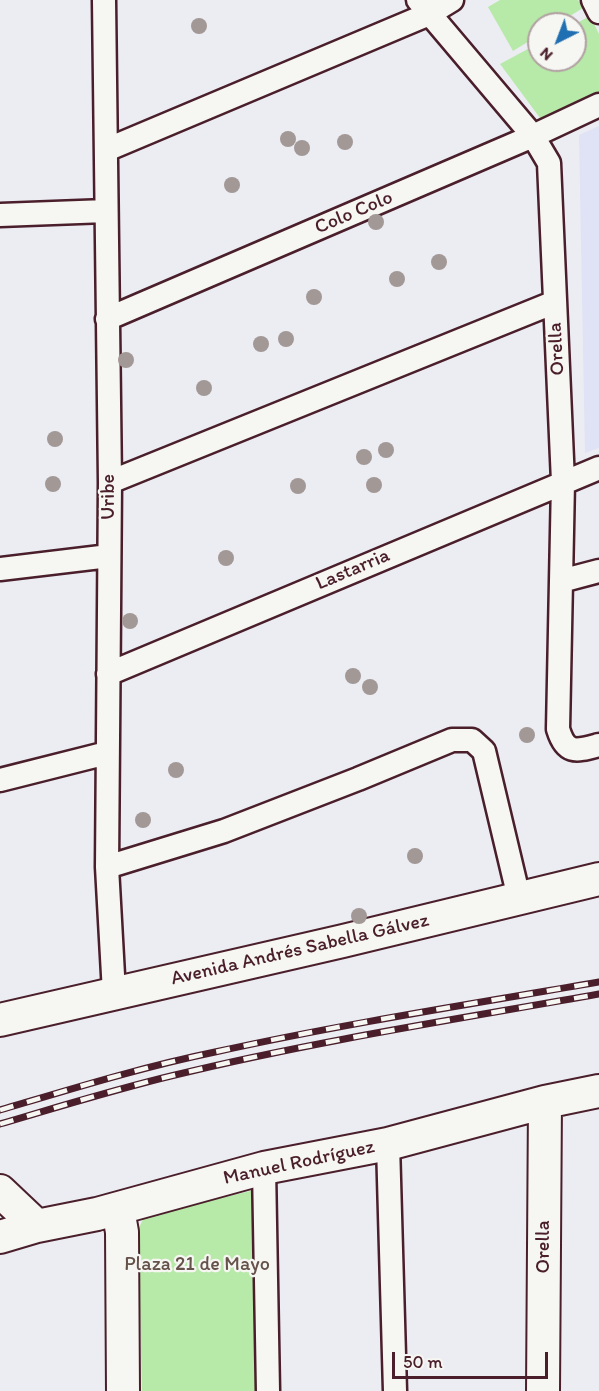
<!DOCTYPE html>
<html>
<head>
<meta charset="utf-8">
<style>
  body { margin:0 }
  #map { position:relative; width:599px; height:1391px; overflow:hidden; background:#ecedf3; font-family:Itim,sans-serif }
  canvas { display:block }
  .north { position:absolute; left:527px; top:12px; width:60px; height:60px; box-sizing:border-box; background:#f6f6f2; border:2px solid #b1a0a2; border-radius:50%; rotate:222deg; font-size:16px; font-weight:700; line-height:24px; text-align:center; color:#4a1f2b }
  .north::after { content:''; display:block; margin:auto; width:21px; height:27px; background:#1f6fb2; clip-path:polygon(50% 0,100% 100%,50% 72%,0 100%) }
  .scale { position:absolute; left:392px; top:1352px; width:156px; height:27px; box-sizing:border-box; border:3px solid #4a1f2b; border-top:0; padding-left:8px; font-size:18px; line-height:21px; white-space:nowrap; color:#4a1f2b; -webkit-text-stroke:4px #f6f6f2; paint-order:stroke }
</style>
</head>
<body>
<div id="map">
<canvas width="599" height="1391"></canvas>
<div class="north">N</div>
<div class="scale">50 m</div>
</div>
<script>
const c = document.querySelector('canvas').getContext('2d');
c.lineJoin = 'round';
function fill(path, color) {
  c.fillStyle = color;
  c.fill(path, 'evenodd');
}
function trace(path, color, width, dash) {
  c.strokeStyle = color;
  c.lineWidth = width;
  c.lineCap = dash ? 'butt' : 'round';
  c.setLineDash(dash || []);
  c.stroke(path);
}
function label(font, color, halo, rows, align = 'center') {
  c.font = font + ' Itim,sans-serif';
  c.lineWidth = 4.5;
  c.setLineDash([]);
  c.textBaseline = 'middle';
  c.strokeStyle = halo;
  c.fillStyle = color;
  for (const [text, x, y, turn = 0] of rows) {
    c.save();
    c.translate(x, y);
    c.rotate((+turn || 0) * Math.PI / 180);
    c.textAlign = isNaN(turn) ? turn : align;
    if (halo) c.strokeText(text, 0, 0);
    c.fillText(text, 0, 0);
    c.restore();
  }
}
const built = new Path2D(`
  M599 126V448L585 453 579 135Z`);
const green = new Path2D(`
  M500 0H578L583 8 557 24H539V35L513 51 488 7Z
  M590 16 599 34V96L543 122 500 64 539 43V60H575V24Z
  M254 1190 257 1391H142L138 1230 144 1217Z`);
const street = new Path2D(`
  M104 0 110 482 107 867 114 993
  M418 0 533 136 549 163 563 482 558 729C566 755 576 751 599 745
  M593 0 599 12
  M106 150 429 14 452 0
  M0 215 106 211
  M107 319 533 136 599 105
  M110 482 555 302
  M0 569 109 556
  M561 581 599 571
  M108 674 599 468
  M0 780 107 753
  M107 867 224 831 358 779 452 740H472L484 751 519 898
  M388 1144 395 1391
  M264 1168 268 1391`);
const secondary = new Path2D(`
  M0 1020 343 941 599 879
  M0 1191 37 1226
  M118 1209 122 1232 123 1391
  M0 1237 37 1226 97 1214 264 1168 388 1144 545 1102 599 1091
  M543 1391 545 1102`);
const rail = new Path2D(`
  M0 1110C71 1089 142 1067 215 1052 342 1024 471 1004 599 982
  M0 1124C58 1107 116 1089 175 1075 315 1041 458 1019 599 994`);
const trees = [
  [199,26],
  [288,139],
  [345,142],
  [302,148],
  [232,185],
  [376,222],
  [439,262],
  [397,279],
  [314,297],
  [286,339],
  [261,344],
  [126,360],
  [204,388],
  [55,439],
  [386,450],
  [364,457],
  [53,484],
  [374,485],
  [298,486],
  [226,558],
  [130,621],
  [353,676],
  [370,687],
  [527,735],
  [176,770],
  [143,820],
  [415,856],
  [359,916]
];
const streetNames = [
  ["Colo Colo",354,213,-23],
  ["Orella",557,349,-93],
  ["Uribe",109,497,-90],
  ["Lastarria",353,570,-23],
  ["Avenida Andrés Sabella Gálvez",300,950,-13],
  ["Manuel Rodríguez",299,1163,-12],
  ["Orella",544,1247,-90]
];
const parkNames = [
  ["Plaza 21 de Mayo",197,1265]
];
fill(built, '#e0e2f5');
fill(green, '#b7e9a8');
trace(street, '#4a1f2b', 27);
trace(secondary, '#4a1f2b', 36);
trace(street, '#f6f6f2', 22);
trace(secondary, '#f6f6f2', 32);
trace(rail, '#4a1f2b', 7);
trace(rail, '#f6f6f2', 4.5, [14]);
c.fillStyle = '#a29896';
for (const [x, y] of trees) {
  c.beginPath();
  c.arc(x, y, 8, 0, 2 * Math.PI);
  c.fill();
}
label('20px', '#4a1f2b', '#f6f6f2', streetNames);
label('20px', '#65524a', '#f6f6f2', parkNames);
</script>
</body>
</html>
